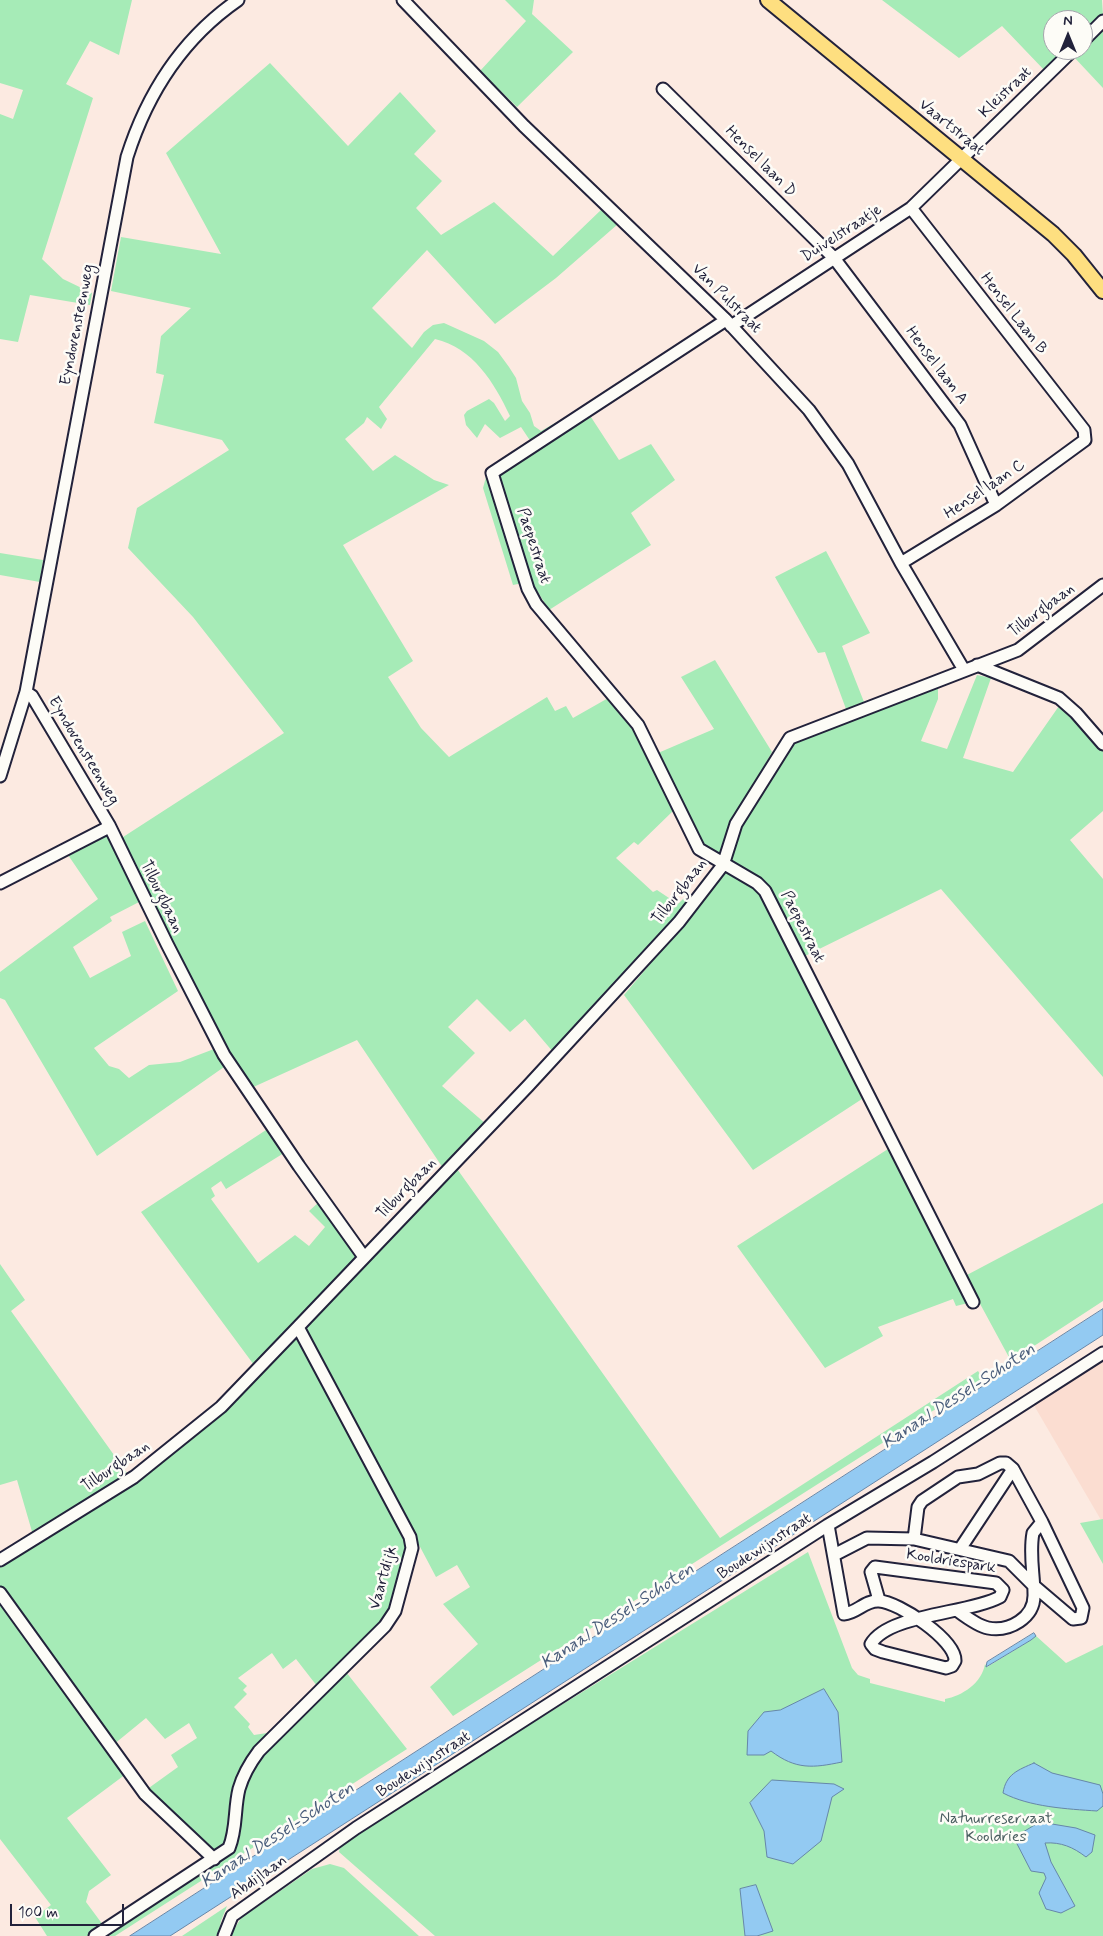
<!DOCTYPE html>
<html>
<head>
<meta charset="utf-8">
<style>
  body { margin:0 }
  #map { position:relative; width:1103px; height:1936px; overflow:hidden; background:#fceae1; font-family:Mynerve,sans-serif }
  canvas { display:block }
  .north { position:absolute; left:1043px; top:10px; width:50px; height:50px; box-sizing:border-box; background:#fdfcf7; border:1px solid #a5a5ac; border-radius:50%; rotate:0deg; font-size:14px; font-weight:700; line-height:20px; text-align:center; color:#22223b }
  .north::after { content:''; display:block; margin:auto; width:18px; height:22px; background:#22223b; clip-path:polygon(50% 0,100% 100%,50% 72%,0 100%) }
  .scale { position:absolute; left:10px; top:1904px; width:114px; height:22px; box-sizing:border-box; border:2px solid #22223b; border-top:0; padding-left:6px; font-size:15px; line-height:18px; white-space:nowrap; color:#22223b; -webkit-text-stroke:4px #fdfcf7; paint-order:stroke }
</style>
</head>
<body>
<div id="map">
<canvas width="1103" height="1936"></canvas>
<div class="north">N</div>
<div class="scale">100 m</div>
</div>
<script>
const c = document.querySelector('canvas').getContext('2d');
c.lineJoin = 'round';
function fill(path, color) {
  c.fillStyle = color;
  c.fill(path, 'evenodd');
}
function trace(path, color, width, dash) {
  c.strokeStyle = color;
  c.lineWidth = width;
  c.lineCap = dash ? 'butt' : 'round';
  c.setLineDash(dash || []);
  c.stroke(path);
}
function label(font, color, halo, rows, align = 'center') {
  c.font = font + ' Mynerve,sans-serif';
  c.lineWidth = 5;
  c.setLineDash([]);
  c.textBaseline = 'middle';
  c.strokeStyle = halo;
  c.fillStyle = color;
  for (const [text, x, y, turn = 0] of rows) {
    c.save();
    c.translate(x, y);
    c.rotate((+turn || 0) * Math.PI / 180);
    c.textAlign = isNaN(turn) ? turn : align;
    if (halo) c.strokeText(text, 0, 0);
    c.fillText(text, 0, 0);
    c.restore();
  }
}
const built = new Path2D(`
  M1103 1355V1519L1101 1520 1032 1402Z`);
const green = new Path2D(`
  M0 0H132L119 55 90 41 66 84 93 98 42 259 63 279 92 293 90 305 30 295 18 342 0 339V114L13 119 23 90 0 83Z
  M505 0H534L532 14 573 52 517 107 480 71 526 21Z
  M882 0H1102L1103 16 1083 36V20H1053V50H1070L1046 72 1002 26 959 58Z
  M1103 28V88L1073 56 1083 50V47Z
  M270 63 348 146 400 92 436 131 414 154 442 181 416 208 441 235 494 202 553 256 602 209 618 224 556 278 495 324 427 250 372 308 412 348 424 332 433 325 444 323 484 341 498 352 509 367 516 378 522 401 530 413 534 426 541 431 583 407 537 440 529 439 521 427 500 438 485 424 477 438 466 425 464 415 467 411 489 399 494 403 505 421 510 416C494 382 473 348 435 339L379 407 387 419 381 429 367 417 364 423 345 439 373 471 395 455 434 480 449 485 343 545 413 661 388 677 421 728 449 757 547 697 555 711 566 706 573 718 610 697 649 752 674 810 638 845 634 842 616 858 653 892 657 890 678 904 687 895 693 900 554 1053 525 1019 510 1032 477 999 448 1027 475 1053 442 1086 486 1124 443 1168 357 1040 249 1089 231 1064 120 839 284 733 193 617 128 548 137 508 229 450 222 440 154 423 164 375 156 373 161 336 191 308 111 291 121 237 221 254 166 153Z
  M589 414 619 460 651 444 675 480 631 513 651 545 549 610 531 581 499 480 500 473Z
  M486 477 490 478 523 583 513 585 483 488Z
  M826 551 870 633 842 646 864 702 846 709 825 652 818 653 775 577Z
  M0 553 43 560 40 582 0 575Z
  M715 660 772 752 732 823 723 854 720 855 701 843 658 753 714 729 681 677Z
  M977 675 991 678 963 758 1013 772 1059 706 1072 713 1103 751V811L1070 840 1103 879V1077L941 889 805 956 765 881 731 865C729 836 777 755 800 739L938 687V699L921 741 947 749Z
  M106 832 141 901 110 917 112 921 73 947 90 978 131 956 122 932 145 921 178 991 94 1048 109 1066 119 1069 129 1078 149 1065 180 1062 214 1049 224 1067 97 1156 5 1000 0 998V972L98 899 66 852Z
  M725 869 759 890 824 1017 862 1099 753 1170 624 995 693 913Z
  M266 1130 284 1153 226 1189 221 1181 211 1188 215 1196 211 1199 258 1263 295 1235 309 1246 325 1227 309 1211 319 1202 359 1254 254 1365 141 1212Z
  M888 1149 968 1303 956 1306 953 1299 878 1327 883 1336 825 1368 737 1246Z
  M455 1166 720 1538 978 1371 983 1379 453 1716 430 1687 478 1644 443 1604 470 1587 457 1565 436 1577 307 1333 306 1326Z
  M1103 1203V1301L1011 1361 965 1276Z
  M0 1264 25 1300 11 1311 129 1476 33 1535 17 1480 0 1485Z
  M296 1336 406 1540 407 1547 389 1614 317 1686 296 1659 283 1669 272 1653 238 1678 247 1686 243 1690 247 1694 234 1707 250 1724 248 1727 254 1735 267 1733 300 1703 308 1711 346 1672 407 1749 115 1936H97L229 1853 230 1837 226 1845 216 1852 146 1790 178 1767 171 1755 197 1738 189 1723 165 1739 146 1718 113 1745 0 1588V1564L142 1478 201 1429Z
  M1103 1519V1564L1080 1523Z
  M808 1552 852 1668 858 1675 870 1679V1683L945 1702V1699C962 1696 982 1683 985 1664L987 1667 1031 1640 1035 1635 1066 1663 1103 1645V1936H435L339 1852 340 1846 447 1776Z
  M0 1598 126 1774 67 1818 111 1875 89 1891 86 1902 103 1925 87 1936H47L35 1917 51 1905 0 1839Z
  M330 1864 344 1868 419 1936H230L241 1918 312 1869Z
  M227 1906 221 1921 218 1936H182Z`);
const water = new Path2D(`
  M1103 1309V1335L170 1936H130Z
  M1034 1633 1036 1636 1031 1640 986 1667 987 1662Z
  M824 1689 838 1712 842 1762C813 1768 796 1770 771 1751L764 1755H747L748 1731 764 1712 780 1710Z
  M1034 1763 1052 1773 1100 1785 1103 1794V1806L1097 1811C1067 1809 1030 1807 1003 1793 1006 1774 1018 1770 1034 1763Z
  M772 1780 834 1784 844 1789 832 1797 821 1841 793 1864 767 1857 764 1831 750 1803Z
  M1040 1822 1076 1828 1095 1835 1092 1852 1086 1857C1073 1847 1061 1842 1045 1843L1051 1862 1075 1906 1061 1913 1046 1909 1039 1893 1046 1878 1044 1873 1031 1871 1014 1838Z
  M756 1885 773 1931 757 1936H745L740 1889Z`);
const minor = new Path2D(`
  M403 0 524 126 726 320 809 410 848 464 901 563 964 670
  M1083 41 1103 21
  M663 89 834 258 960 425 996 505
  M726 320 492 473 528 589 536 604 638 725 699 849 757 883 765 891 973 1302
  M731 326 911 208 1073 50
  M901 563 996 505 1085 440 1084 430 911 208
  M977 665 1059 698 1076 713 1103 744
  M26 692 32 696 109 825 167 944 224 1055 299 1166 364 1257
  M0 776 26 692 127 157C147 94 183 38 238 0
  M0 883 109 827
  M828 1525 844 1614C857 1613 865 1600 879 1601 899 1602 956 1640 955 1661L952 1666 946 1668 883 1652 875 1649 871 1644C888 1614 968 1614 1000 1597L1003 1590 996 1583 875 1567 871 1572 879 1600
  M960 1549 1013 1469
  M834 1555 867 1538 914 1539 918 1507 922 1501 958 1477 978 1474 1000 1463H1006L1013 1469 1042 1522 1083 1608 1081 1618 1073 1619 1033 1585 1009 1561 914 1539
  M0 1560 134 1477 221 1407 298 1327 528 1086 679 922 723 865 736 824 790 738 1018 650 1103 585
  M0 1593 145 1794 214 1859
  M958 1611C966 1617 978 1626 988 1628 1009 1632 1035 1618 1034 1594 1034 1574 1029 1554 1033 1533L1042 1522
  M95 1936 229 1848C237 1829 234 1809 239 1789 243 1775 250 1763 259 1751L385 1626 395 1611 412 1548 410 1537 298 1327
  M224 1936 232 1916 356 1828 828 1525 933 1462 1103 1353`);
const major = new Path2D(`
  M768 0 1053 234 1074 255 1103 291`);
const streetNames = [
  ["Kleistraat",1006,93,-44],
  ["Vaartstraat",951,128,39],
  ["Hensel laan D",760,162,45],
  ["Duivelstraatje",842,234,-33],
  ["Van Pulstraat",726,299,45],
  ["Hensel Laan B",1013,314,52],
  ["Eyndovensteenweg",78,325,-79],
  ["Hensel laan A",936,366,53],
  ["Hensel laan C",985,490,-34],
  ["Paepestraat",533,546,72],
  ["Tilburgbaan",1042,611,-37],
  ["Eyndovensteenweg",83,751,59],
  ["Tilburgbaan",680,892,-52],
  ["Tilburgbaan",161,897,64],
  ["Paepestraat",802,927,63],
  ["Tilburgbaan",407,1189,-46],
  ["Tilburgbaan",116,1467,-34],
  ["Boudewijnstraat",765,1547,-33],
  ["Kooldriespark",951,1562,9],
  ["Vaartdijk",384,1578,-74],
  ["Boudewijnstraat",424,1765,-33],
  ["Abdijlaan",259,1878,-35]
];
const parkNames = [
  ["Natuurreservaat",996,1820],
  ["Kooldries",996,1838]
];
const waterNames = [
  ["Kanaal Dessel-Schoten",959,1397,-33],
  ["Kanaal Dessel-Schoten",618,1617,-33],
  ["Kanaal Dessel-Schoten",278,1836,-33]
];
fill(built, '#fbddd1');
fill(green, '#a6ebb7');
fill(water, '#93caf2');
trace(water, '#6687a9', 1);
trace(minor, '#22223b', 15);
trace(major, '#22223b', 18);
trace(minor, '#fdfcf7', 11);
trace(major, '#fedf80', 14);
label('16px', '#22223b', '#fdfcf7', streetNames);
label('16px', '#4a5e60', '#fdfcf7', parkNames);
label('italic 18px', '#4a5d7b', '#fdfcf7', waterNames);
</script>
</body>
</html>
